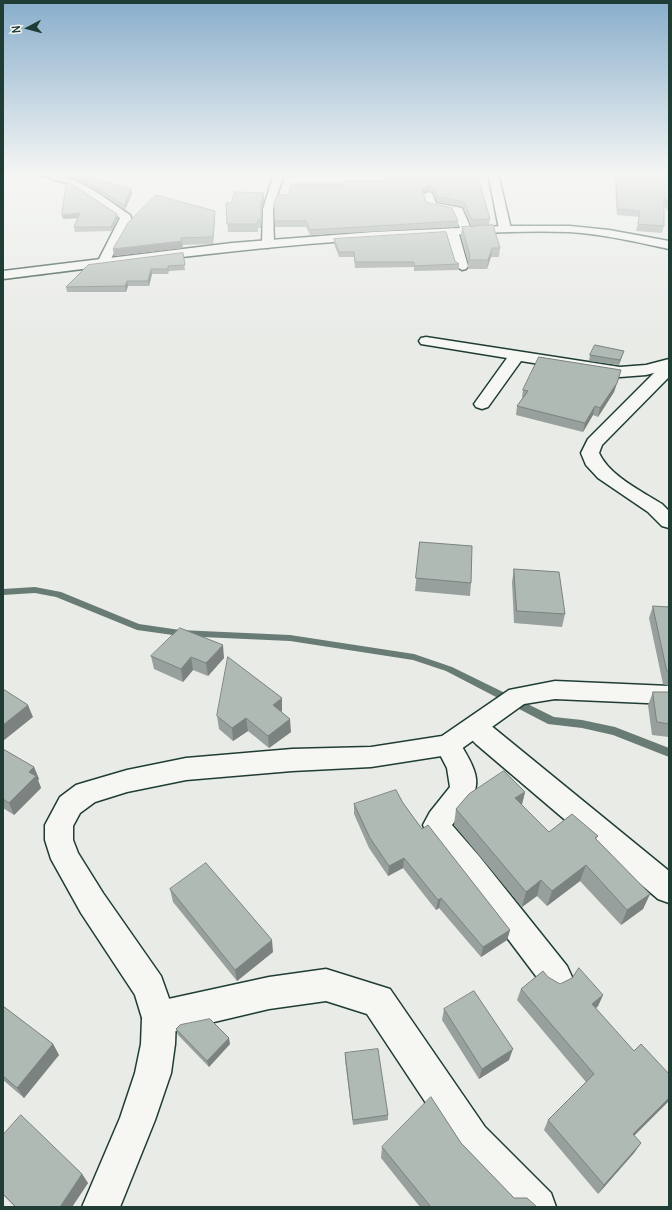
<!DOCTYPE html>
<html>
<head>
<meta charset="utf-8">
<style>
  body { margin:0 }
  #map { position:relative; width:672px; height:1210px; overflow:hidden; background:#e9ebe7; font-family:Delius,sans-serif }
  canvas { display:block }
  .frame { position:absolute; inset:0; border:4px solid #1f3d34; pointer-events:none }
  .north { position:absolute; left:8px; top:8px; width:40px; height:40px; -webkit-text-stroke:3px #f6f6f2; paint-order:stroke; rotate:264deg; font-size:11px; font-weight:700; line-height:16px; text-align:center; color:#1f3d34 }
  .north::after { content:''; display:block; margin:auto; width:14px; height:18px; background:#1f3d34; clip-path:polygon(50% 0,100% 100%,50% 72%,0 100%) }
</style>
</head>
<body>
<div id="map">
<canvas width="672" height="1210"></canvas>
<div class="frame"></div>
<div class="north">N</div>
</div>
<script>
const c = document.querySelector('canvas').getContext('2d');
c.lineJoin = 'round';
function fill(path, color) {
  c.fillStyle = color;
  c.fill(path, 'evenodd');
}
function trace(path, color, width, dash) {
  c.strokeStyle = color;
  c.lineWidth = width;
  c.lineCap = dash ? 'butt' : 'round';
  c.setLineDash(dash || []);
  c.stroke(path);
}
const stream = new Path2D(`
  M35 587 61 592 139 624 180 630 290 635 414 654 452 667 554 717 582 720 615 727 669 748V757L613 735 582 728 548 724 446 671 413 660 290 641 180 636 137 630 56 597 35 593 3 595V589Z`);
const minor = new Path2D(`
  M40 173C75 173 102 196 130 215L132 220 107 266H99L97 263 120 218 71 185 41 175Z
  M274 173H284L273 209 274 244 268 248 262 244 263 209Z
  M488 173H498L511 229 509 231H501L499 229Z
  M428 192 432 193 436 203 462 208 472 231 470 233H462L453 212 427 207 423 195Z
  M452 228 458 231 468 266 466 269 462 270 456 266 446 231Z
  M426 337 620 367 646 365 669 359V369L646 375 620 377 521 361 488 407 482 409 476 407 474 404 507 358 421 344 419 341 421 338Z
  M475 717 484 720 669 871V903L658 899 476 744 466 734 462 727 466 720Z
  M448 735 457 738C482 780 485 786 452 825L479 856 567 966 572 977 567 988 556 993 545 988 459 874 430 840 423 825 430 812 450 787 447 768 435 745 439 738Z
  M326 969 390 989 485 1127 551 1193 556 1207H510L459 1153 367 1014 326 1001 269 1009 159 1035 147 1030 142 1018 147 1006 159 1001 269 977Z`);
const tertiary = new Path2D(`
  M505 226H570L609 230 669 241V249C636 242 603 234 569 232 518 230 466 234 415 237 277 243 140 262 3 279V271L232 243 373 232Z
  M669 361 668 378 602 445 599 453C609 475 641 491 662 504L669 511V528L662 526 648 512 598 478 586 465 581 453 588 439 664 363Z
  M555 681 669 686V704L555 699 524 704 457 752 448 755 371 767 292 771 186 780 127 792 95 802 80 813 73 826V840L78 853 103 893 161 976 176 1018 175 1044 171 1073 155 1120 120 1207H82L120 1118 135 1073 141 1044 142 1018 135 995 81 913 51 859 45 840V825L60 797 76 785 86 782 127 770 186 758 292 749 371 747 442 736 509 690Z`);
const wall = new Path2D(`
  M68 173H73L131 189 132 194 125 210 99 192 69 176Z
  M382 173H477L490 219 489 225 471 226 463 207 437 202 433 192 428 191 423 193 426 202 458 221V227L310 235 306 227H275L274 204 289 195 344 184 386 181Z
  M614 173H669V211L664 206V226L662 233 636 231 639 217 617 215Z
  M264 193V200L262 209 261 228H258V232H228L226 203H231Z
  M62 215 118 218 111 231 75 232 74 227 78 218 63 219Z
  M215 218 213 244 182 245 183 248 114 256Z
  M462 227 500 248 499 257H491L487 269H468V262L461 236Z
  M334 239 455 261 459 264V270L414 271V267L355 268 354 257H339L334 244Z
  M183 253 185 270 169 271 168 274H152L149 286H128L126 292H67L66 287Z
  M624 351 619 365 589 361 590 355Z
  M619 378 614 392 598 417 593 415 583 432 516 415 517 406 522 399V398L523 390Z
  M420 542 471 583 470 596 415 591Z
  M514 569 565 614 562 627 514 623 512 582Z
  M653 606 669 607V686L663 684 649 618Z
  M151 656 224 658 208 676 193 670 183 682 154 669Z
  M653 692H669V737L652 735 648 705Z
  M282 711 281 712 291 732 269 748 248 731 233 741 219 729 217 716Z
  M3 749 34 767 39 779 38 780 41 788 14 815 3 808Z
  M525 792 522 805 549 832 598 836 596 839 650 894 643 909 621 925 580 881 547 906 537 896 522 907 454 825 456 809Z
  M403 803 422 829 510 930 507 940 481 957 439 908 436 910 403 868 388 876 369 848 354 814V804Z
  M170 889 273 952 237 981 173 902Z
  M560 984 603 995 598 1006 596 1008 634 1136 641 1143 634 1153 598 1194 544 1130 548 1120 586 1082 517 1000 521 989Z
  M3 1006 53 1044 59 1055 24 1098 3 1080Z
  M444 1009 509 1060 479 1079 442 1020Z
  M176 1029 230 1044 209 1067 178 1035Z
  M345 1053 388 1115V1120L353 1125 345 1059Z
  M3 1135 82 1174 88 1183 72 1207H15L3 1195Z
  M461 1143 514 1198 537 1207H420L381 1158 382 1147Z`);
const shadedWall = new Path2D(`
  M429 185 428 191 422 194V189Z
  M131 189 132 194 125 210 124 205Z
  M264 193V200L262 209 261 228V202Z
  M215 211V218L213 244V237Z
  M80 213 81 218 63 219 62 215Z
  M117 214 118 218 111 231V227Z
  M182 241 183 248 114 256 113 249Z
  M492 248 491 257 487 269 488 260Z
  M151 269 152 274 149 286 148 281Z
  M127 281 128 286 126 292 125 286Z
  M624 351 622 356 619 365 620 360Z
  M621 370 614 392 598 417 600 408Z
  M595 406 593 415 583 432 585 423Z
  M223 645 224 658 208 676 206 663Z
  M191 657 193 670 183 682 181 669Z
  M282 698V711L274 718 273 705Z
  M28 705 33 717 3 741V725Z
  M246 718 248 731 233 741 232 728Z
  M290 719 291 732 269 748 268 736Z
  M34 767 39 779 38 780 41 788 14 815 9 803 29 772Z
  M525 792 521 807 515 798Z
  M404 858 403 868 388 876 389 866Z
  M586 865 580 881 547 906 552 891Z
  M541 880 537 896 522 907 526 892Z
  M650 894 643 909 621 925 627 910Z
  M441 898 439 908 436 910 438 900Z
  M510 930 507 940 481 957 483 947Z
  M272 940 273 952 237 981 235 970Z
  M603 995 598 1006 587 1016 592 1004Z
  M229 1038 230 1044 209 1067 207 1061Z
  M53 1044 59 1055 24 1098 17 1088Z
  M513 1049 509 1060 479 1079 482 1069Z
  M669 1098V1101L626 1144 633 1134Z
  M641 1143 634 1153 598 1194 604 1185Z
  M82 1174 88 1183 72 1207H60Z`);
const building = new Path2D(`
  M71 173H73L131 189 124 205 98 188Z
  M385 173H477L490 219 472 220 464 202 437 196 434 187 429 185 422 189 426 202 452 208 458 221 310 230 306 221H275L274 204 277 195H289L291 184H344V181H388Z
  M616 173H669V203L664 198V226L638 224 640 211 618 209Z
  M67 181 117 214 111 227H74L80 213 62 215Z
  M235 192 264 193 261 202V220H258L257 224H227L226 203H231Z
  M156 195 215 211 213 237 181 238 182 241 113 249 128 223Z
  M493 225 500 248H492L488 260H469L470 256 462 227Z
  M446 232 455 261 459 264 414 266V262H355L354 252H339L334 239Z
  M183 253 185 265 168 266V269H151L148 281H127L125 286 66 287 88 265Z
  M595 345 624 351 620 360 590 355Z
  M539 357 621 370 617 383 600 408 595 406 585 423 517 406 528 391 523 390Z
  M420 542 472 546 471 583 416 578Z
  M514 569 559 572 565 614 517 611Z
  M653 606 669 607V672L667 671Z
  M180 628 223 645 206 663 191 657 181 669 151 656Z
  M228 657 282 698 273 705 290 719 268 736 246 718 232 728 217 716Z
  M3 689 28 705 3 725Z
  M653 692H669V724L657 722Z
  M3 749 34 767 29 772 36 776 9 803 3 799Z
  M504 771 525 792 515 798 549 832 572 814 598 836 595 838 650 894 627 910 586 865 552 891 541 880 526 892 456 809 469 794Z
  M396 790 403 803 422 829 428 825 510 930 483 947 441 898 438 900 404 858 389 866 370 838 354 804Z
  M206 863 272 940 235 970 170 889Z
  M579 968 603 995 592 1004 634 1051 641 1044 669 1074V1098L633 1134 641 1143 604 1185 548 1120 594 1074 521 989 543 971 548 977 560 984 572 978Z
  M474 991 513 1049 482 1069 444 1009Z
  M3 1006 53 1044 17 1088 3 1076Z
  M210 1019 229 1038 207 1061 176 1029 180 1025Z
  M378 1049 388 1115 353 1120 345 1053Z
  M431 1097 461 1143 514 1198H527L537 1207H431L382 1147Z
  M21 1115 82 1174 60 1207H16L3 1194V1135Z`);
fill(stream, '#687c75');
trace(minor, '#1f3d34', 3);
trace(tertiary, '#1f3d34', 3);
fill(minor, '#f6f6f2');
fill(tertiary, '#f6f6f2');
fill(wall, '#97a09c');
fill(shadedWall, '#7b827f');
fill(building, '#b0bab5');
trace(building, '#7b827f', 1);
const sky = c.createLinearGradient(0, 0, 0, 342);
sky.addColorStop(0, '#88aecb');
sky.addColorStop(0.51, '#f5f6f4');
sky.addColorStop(1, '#f5f6f400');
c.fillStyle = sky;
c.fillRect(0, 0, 672, 342);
</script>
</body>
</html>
